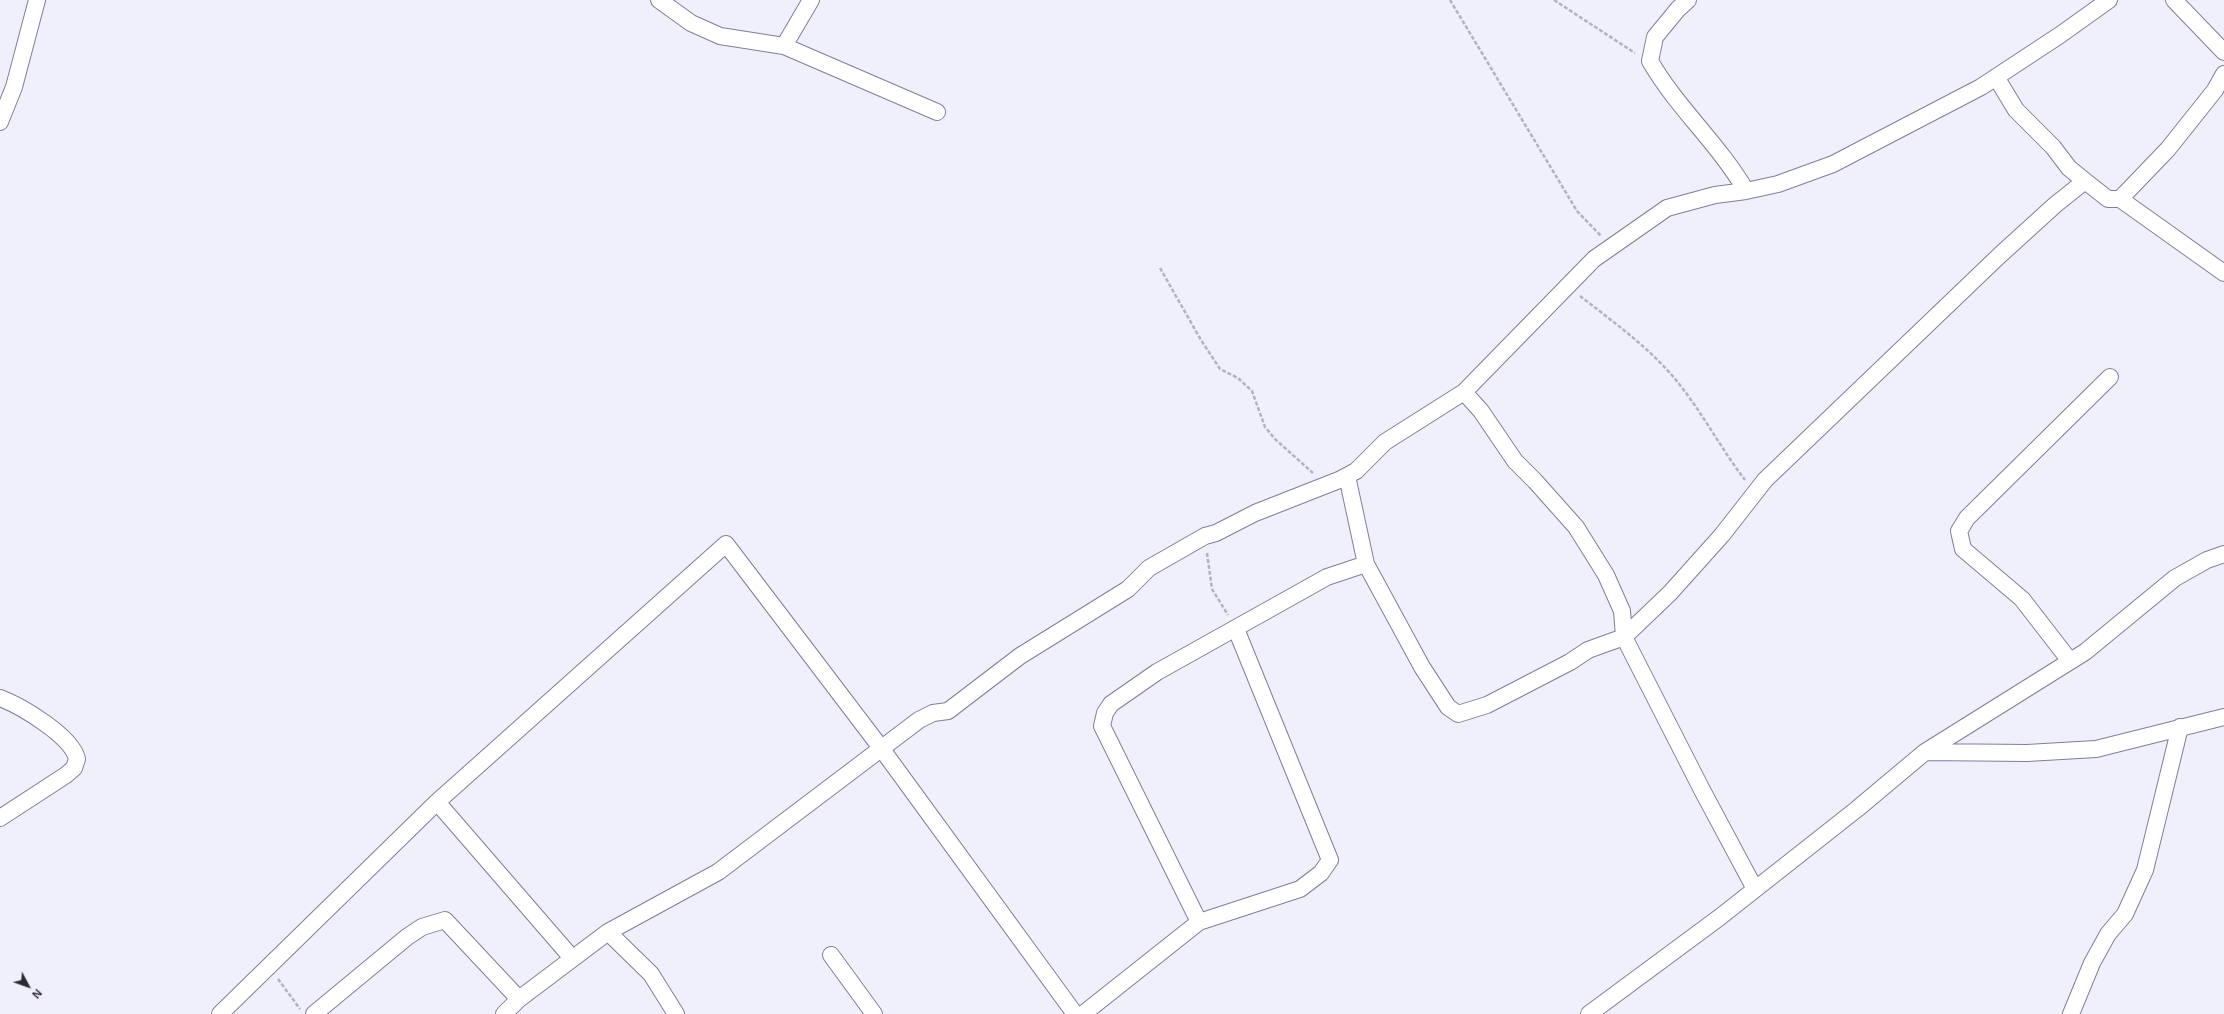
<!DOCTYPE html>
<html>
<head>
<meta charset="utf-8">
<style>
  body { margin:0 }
  #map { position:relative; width:2224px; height:1014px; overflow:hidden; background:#f0effc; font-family:Helvetica,sans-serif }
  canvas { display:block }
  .north { position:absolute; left:8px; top:966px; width:40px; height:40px; -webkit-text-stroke:3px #f0effc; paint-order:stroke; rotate:131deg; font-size:11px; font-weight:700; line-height:16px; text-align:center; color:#2a2934 }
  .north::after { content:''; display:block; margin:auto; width:14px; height:18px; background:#2a2934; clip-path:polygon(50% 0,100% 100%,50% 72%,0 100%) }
</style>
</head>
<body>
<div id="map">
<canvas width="2224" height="1014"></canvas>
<div class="north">N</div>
</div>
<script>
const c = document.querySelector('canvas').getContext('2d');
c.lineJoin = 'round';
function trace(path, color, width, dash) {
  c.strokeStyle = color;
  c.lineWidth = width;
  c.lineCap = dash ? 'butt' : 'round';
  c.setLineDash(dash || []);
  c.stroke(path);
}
const path = new Path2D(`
  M1450 0 1577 211 1601 236
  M1554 0 1635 53
  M1160 268 1201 340 1220 369 1238 378 1252 391 1265 427 1275 439 1313 473
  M1580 296C1611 320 1644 344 1670 373 1699 406 1719 446 1745 480
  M1207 553 1212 589 1228 615
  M278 979 300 1009`);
const minor = new Path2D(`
  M659 0 691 23 720 36 784 46 937 112
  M1688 0 1678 9 1655 37 1650 61C1677 108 1719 144 1746 191
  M2174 0 2224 52
  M784 46 811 0
  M0 122 14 87 37 0
  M2085 181 2108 199H2120L2168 149 2215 90 2224 74
  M2120 199 2224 273
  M1464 392 1481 411 1515 461 1535 481 1576 527 1606 575 1622 611 1624 637 1702 790 1755 889
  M1347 476 1366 564
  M2070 661 2022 599 1963 549 1959 531 1967 518 2110 377
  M0 698C21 706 72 736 77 759L74 768 66 775 0 818
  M1925 752 2027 753 2096 749 2224 717
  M437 802 572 958
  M1199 922 1102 726 1105 713 1111 704 1157 672 1327 577 1366 564 1422 667 1448 707 1458 714 1487 705 1570 662 1588 650 1624 637 1670 593 1722 535 1765 480 2000 255 2055 205 2085 181 2069 168 2053 147 2016 110 1996 77
  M608 932 651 974 676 1014
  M831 955 874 1014
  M220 1014 437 802 726 544 881 748 1075 1014
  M314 1014 407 937 422 927 445 920 519 999
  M504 1014 519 999 608 932 718 872 919 720 933 713 948 711 1020 656 1128 589 1149 568 1205 536 1216 533 1255 513 1339 480 1356 471 1385 442 1464 392 1594 259 1667 208 1715 195 1746 191 1778 184 1833 164 1981 87 2060 35 2109 0
  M1083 1014 1199 922 1300 889 1321 873 1330 860 1236 629
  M1589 1014 1720 917 1857 809 1925 752 2085 652 2175 578 2207 560 2224 554
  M2071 1014 2092 963 2108 934 2125 914 2145 870 2180 727`);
trace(minor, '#817e9a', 18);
trace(path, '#b3b2be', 2.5, [4, 2]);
trace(minor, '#fff', 16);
</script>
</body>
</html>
